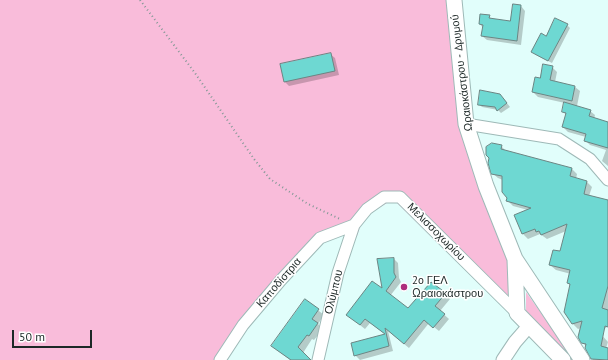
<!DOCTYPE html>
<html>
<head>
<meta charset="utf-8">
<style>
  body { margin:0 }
  #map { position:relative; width:608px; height:360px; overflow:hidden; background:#e1fefb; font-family:"PT Sans",sans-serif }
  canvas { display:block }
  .scale { position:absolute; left:12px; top:330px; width:80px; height:18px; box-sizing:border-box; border:2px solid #1d2827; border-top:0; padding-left:5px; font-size:12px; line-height:14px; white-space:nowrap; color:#1d2827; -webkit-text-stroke:3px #fff; paint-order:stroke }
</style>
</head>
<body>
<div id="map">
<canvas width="608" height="360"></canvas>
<div class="scale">50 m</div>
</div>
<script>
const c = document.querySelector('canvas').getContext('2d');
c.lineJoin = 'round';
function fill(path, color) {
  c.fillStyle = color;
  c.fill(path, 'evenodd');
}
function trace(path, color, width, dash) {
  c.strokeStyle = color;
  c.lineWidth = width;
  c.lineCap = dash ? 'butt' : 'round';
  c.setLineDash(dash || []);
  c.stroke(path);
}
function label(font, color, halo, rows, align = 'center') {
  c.font = font + ' "PT Sans",sans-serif';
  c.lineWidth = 3;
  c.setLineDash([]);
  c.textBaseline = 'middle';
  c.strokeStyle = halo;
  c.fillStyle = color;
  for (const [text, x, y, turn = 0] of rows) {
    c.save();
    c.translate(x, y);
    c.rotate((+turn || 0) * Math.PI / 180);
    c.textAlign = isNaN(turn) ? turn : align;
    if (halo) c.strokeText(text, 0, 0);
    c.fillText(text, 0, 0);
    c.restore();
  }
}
const green = new Path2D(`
  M0 0H454L466 124 515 259 514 318 397 203H387L369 214 360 227 357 236 347 233 322 243 285 284 247 328 225 360H0Z
  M526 292 553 330 572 360 526 311Z`);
const shadow = new Path2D(`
  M521 6 525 11 521 45 487 40 482 36 483 28 480 24 489 16 492 20 511 22Z
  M567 25 570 28 552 63 536 55 532 52 546 37Z
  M330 54 335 58 339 75 289 86 285 82 281 65Z
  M552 67 557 72 555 82 575 87 580 91 577 106 590 111 595 115 594 119 608 123V166L602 161 606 150 590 145 585 140 586 137 568 132 563 127 567 115 563 112 565 103 538 97 533 92 541 79Z
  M503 98 510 107 501 113 498 110 482 107 479 104Z
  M501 146 506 151 572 169 577 174 576 179 587 182 592 187 589 196 608 208V326L600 333 608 342 606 348 608 349V360H593L586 348V346L582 342 581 328 578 329 573 324 571 286 568 283 571 274 556 270 550 265 561 253 566 231 547 239 540 234 528 239 523 234 528 210 513 206 508 201V198L503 180 498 178 492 173Z
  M394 259 398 263 399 278 401 282 390 296 408 309 445 294 450 299 440 311 449 319 439 331 429 323 409 348 388 331 393 351 360 360 355 355 386 335 370 323 365 329 352 319 384 291Z
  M305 300 324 315 318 324 323 329 314 340 312 339 303 353 310 360H290L272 346Z`);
const building = new Path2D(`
  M513 4 521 5 517 41 481 36 483 25 479 24 480 14 490 15 489 18 510 21Z
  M555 18 568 24 548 61 531 52 541 33 546 36Z
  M331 53 335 71 284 82 280 64Z
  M543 64 553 66 550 80 575 86 572 101 532 92 535 77 540 78Z
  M480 90 500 94 507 103 497 111 495 107 478 105Z
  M564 102 591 110 589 116 608 122V148L584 141 586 134 562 127 566 113 562 112Z
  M492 143 502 145 501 149 572 168 570 176 587 181 584 194 608 200V286L602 308 608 310V327L605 326 601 346 608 348V360L591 359 585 348 586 344 581 343 578 337 582 321 572 324 564 312 570 284 567 283 570 270 549 265 553 250 560 251 567 224 541 235 539 231 536 232 535 229 522 234 514 215 531 208 506 201 507 198 502 192V176L491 174 488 163 489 158 486 155V147Z
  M394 258V273L396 277 386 291 408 308 431 282 446 293 435 306 445 314 433 328 424 320 404 344 385 328 389 346 354 356 351 343 385 334 365 319 360 325 346 315 372 281 382 288 377 259Z
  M305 299 319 309 312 319 318 323 309 336 307 335 298 347 311 360H291L271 346Z`);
const path = new Path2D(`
  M140 0 195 73 254 159 270 179 308 204 340 219`);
const minor = new Path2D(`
  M466 124 559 139 590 159 608 180
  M220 360 243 325 281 280 320 238 354 225
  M318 360 338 273 354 225 367 209 384 197H400L517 313`);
const tertiary = new Path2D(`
  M503 360 515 342 529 326`);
const secondary = new Path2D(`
  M454 0 466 124 486 186 515 259 582 360
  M515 260 517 313 563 360`);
const markers = [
  [404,287,4,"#ad2e7c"]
];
const streetNames = [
  ["Ωραιοκάστρου - Δρυμού",462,73,-97],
  ["Μελισσοχωρίου",436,232,45],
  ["Καποδίστρια",279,283,-49],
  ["Ολύμπου",334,292,-76]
];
const poiNames = [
  ["2o ΓΕΛ",412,281],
  ["Ωραιοκάστρου",412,294]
];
fill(green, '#f9bcda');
fill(shadow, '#0003');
fill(building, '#6ed8d2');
trace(building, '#6c8583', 1);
trace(minor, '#9eb9b7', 13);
trace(tertiary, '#9eb9b7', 15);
trace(secondary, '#9eb9b7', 17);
trace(path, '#839896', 2, [1, 3]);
trace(minor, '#fff', 11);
trace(tertiary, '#fff', 13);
trace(secondary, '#fff', 15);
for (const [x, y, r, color] of markers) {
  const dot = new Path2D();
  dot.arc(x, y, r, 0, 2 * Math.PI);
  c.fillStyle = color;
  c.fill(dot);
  trace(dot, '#fff', 1.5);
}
label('11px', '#1d2827', '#fff', streetNames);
label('11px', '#1d2827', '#fff', poiNames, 'left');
</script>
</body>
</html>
